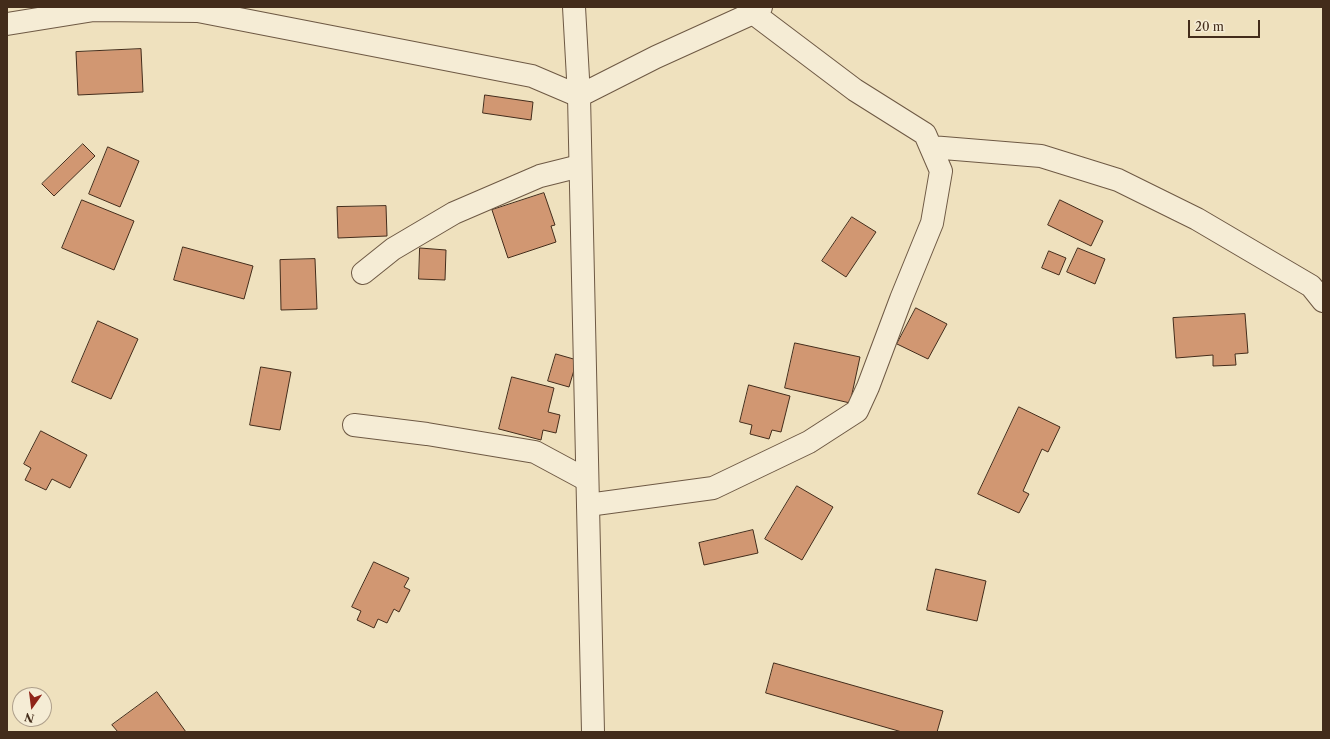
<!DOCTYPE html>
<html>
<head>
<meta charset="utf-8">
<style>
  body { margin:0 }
  #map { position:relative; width:1330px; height:739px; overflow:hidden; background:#efe1be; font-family:"Libre Caslon Text",serif }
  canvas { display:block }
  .frame { position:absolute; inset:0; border:8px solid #432c1b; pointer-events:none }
  .north { position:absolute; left:12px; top:687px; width:40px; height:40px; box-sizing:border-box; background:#f5ecd5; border:1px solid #ae9f8b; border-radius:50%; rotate:194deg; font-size:11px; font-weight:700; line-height:16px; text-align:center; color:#432c1b }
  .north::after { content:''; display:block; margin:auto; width:14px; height:18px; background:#8f2418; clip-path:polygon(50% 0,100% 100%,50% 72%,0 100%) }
  .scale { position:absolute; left:1188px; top:20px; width:72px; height:18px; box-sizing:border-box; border:2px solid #432c1b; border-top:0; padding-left:5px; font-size:12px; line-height:14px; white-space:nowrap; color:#432c1b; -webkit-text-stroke:3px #f5ecd5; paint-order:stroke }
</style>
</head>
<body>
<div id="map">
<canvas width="1330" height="739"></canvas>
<div class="frame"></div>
<div class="north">N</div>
<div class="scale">20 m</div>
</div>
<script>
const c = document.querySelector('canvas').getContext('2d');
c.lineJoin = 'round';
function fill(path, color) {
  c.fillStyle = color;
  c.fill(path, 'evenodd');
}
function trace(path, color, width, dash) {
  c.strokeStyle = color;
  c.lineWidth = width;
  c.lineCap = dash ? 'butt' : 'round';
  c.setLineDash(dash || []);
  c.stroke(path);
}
const building = new Path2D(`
  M141 49 143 92 78 95 76 52Z
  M485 95 533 102 531 120 483 113Z
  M83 144 95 156 54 196 42 184Z
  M108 147 139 161 120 207 89 194Z
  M544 193 555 225 551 226 556 242 508 258 492 210Z
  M82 200 134 221 114 270 62 248Z
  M1060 200 1103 221 1091 246 1048 225Z
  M386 206 387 236 338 238 337 207Z
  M852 217 876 232 846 277 822 261Z
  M183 247 253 266 244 299 174 280Z
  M420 248 446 250 445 280 419 279Z
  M1078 248 1105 259 1095 284 1067 272Z
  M1049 251 1066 258 1059 275 1042 268Z
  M315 259 317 309 281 310 280 260Z
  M916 308 947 324 928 359 897 344Z
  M1245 314 1248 353 1235 354 1236 365 1213 366V355L1176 358 1173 318Z
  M98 321 138 339 111 399 72 382Z
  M795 343 860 357 850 403 785 388Z
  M556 354 577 360 569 387 548 381Z
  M261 367 291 372 280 430 250 425Z
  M512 377 554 388 548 412 560 415 556 433 543 430 541 440 499 429Z
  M749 385 790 396 781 432 772 430 769 439 750 434 752 425 740 422Z
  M1019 407 1060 427 1048 452 1042 449 1023 491 1029 494 1019 513 978 494Z
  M41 431 87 455 70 488 52 479 46 490 25 480 31 468 24 464Z
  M797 486 833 507 802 560 765 539Z
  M753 530 758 553 704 565 699 543Z
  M374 562 409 578 404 587 410 590 399 612 394 609 387 623 378 619 374 628 357 620 361 611 352 607Z
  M936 569 986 581 977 621 927 610Z
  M774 663 943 711 937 732H902L766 693Z
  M157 692 186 732H118L112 725Z`);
const minor = new Path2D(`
  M7 24 94 10 198 11 532 76 579 96
  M931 147 1041 156 1118 180 1197 219 1311 286 1323 301
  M363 273 393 249 454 213 540 176 580 166
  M354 425 427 434 535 452 587 480
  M588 505 713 488 809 442 857 411 868 387 901 299 932 223 941 171 925 134 855 90 753 13`);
const tertiary = new Path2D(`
  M574 7 579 96 593 732
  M579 96 656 57 753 13 761 7`);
fill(building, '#d19772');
trace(building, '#432c1b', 1);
trace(minor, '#6e5944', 24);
trace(tertiary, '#6e5944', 24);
trace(minor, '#f5ecd5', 22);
trace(tertiary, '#f5ecd5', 22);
</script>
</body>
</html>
